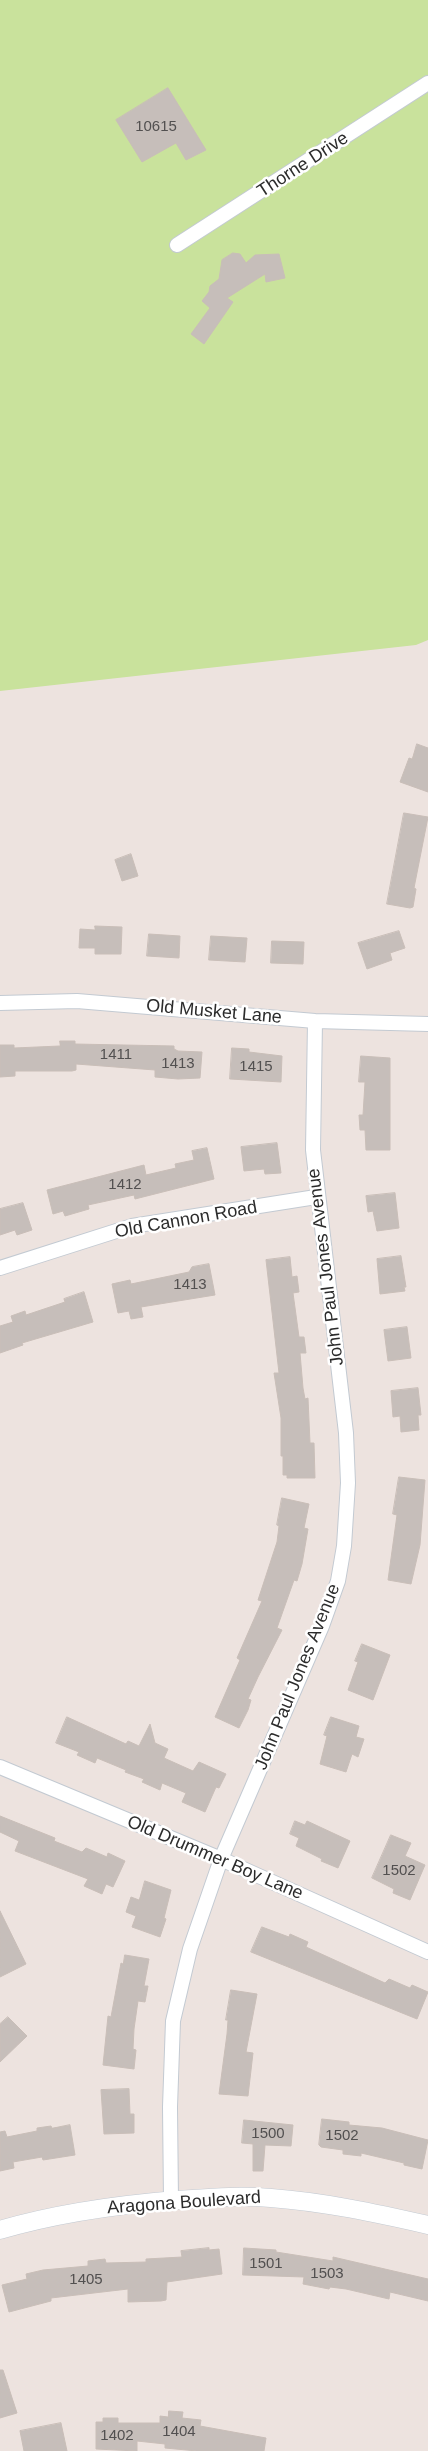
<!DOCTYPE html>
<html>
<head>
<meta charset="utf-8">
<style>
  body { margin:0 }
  canvas { display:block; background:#ede3df }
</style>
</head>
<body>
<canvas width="428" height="2451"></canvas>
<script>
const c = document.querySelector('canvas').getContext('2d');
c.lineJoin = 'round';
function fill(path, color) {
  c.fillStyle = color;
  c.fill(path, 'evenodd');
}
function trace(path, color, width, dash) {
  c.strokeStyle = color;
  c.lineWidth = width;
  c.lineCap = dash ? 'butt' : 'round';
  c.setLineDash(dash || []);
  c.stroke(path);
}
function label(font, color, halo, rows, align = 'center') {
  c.font = font + ' Arial,sans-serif';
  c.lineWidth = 5;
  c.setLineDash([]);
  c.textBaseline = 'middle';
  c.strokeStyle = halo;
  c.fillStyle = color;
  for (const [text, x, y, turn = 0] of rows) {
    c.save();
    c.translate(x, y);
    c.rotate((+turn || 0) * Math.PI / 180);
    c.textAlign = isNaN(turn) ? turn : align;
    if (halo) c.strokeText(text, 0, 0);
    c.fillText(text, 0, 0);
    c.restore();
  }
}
const green = new Path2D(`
  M0 0H428V640L416 645 0 691Z`);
const building = new Path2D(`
  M168 88 206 150 186 160 176 143 142 162 116 120Z
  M233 253 240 254 246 263 255 255 279 254 285 278 266 282 265 274 227 298 233 302 204 344 191 334 210 308 202 301 209 292 210 286 219 279 222 260Z
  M417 744 428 748V792L400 782 409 758 412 759Z
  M404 813 428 817 414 888 416 889 413 907 410 908 387 904Z
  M131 854 138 876 122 881 115 860Z
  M95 926 122 927 121 954H95V948H79L80 929 95 930Z
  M399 931 405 948 390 953 392 960 367 969 358 943Z
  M149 934 180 936 179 958 147 956Z
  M211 936 247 938 245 962 209 960Z
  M272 941 304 942 303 964 271 963Z
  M60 1041H75V1044L174 1046V1049L178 1051 202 1052 200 1078 178 1079 155 1077V1070L76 1064V1070L72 1071H15V1076L0 1077V1045H14V1048L60 1046Z
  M232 1048 249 1049V1052L282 1056 281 1082 230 1079Z
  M361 1056 390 1058V1150H366L365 1130H360L359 1115H363L365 1082H359Z
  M277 1143 281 1173 265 1174 264 1169 244 1171 241 1147Z
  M207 1148 214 1179 135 1199 134 1195 88 1205 89 1209 65 1216 63 1211 53 1214 47 1190 144 1165 146 1175 176 1168 175 1164 194 1160 192 1151Z
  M395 1193 399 1228 377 1231 373 1211 368 1212 366 1196Z
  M23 1203 32 1230 17 1235 15 1230 0 1235V1209Z
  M401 1256 406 1287H404L405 1291 380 1294 377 1259Z
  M290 1257 292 1277 297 1276 299 1292 293 1293 299 1337H304L306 1353H300L303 1388 305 1399 308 1398 310 1443H314L315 1478H287V1475H283V1456H281V1418L274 1373H279L266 1260Z
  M209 1264 215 1295 141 1307 143 1317 131 1319 129 1311 118 1313 112 1284 130 1280 131 1284 189 1272 192 1267Z
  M84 1292 93 1322 22 1343 23 1345 0 1353V1326L13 1322 11 1316 25 1311 26 1315 65 1302 64 1299Z
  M407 1327 411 1358 388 1361 384 1330Z
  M418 1388 421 1415H418L419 1430 401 1432 400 1416 393 1417 391 1391Z
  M399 1477 425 1480 420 1545 411 1584 388 1580 397 1515 393 1514Z
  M282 1498 309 1504 304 1528 308 1529 302 1564 297 1581 294 1580 277 1628 282 1630 258 1677 248 1699 251 1700 248 1710 239 1728 215 1717 240 1660 237 1658 262 1601 258 1600 277 1542 279 1526 277 1525Z
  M362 1644 390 1655 373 1700 348 1690 358 1662 355 1661Z
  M67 1717 126 1744 128 1741 139 1746 150 1724 155 1743 168 1749 164 1758 193 1771 199 1762 226 1774 219 1788 216 1787 205 1812 182 1802 186 1793 162 1783 160 1790 142 1782 144 1779 125 1772 126 1770 97 1758 95 1763 77 1755 79 1752 56 1743Z
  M331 1717 359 1726 356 1737 364 1739 358 1757 352 1754 346 1772 320 1764 327 1736 324 1735Z
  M0 1816 55 1838 54 1841 82 1852 86 1848 107 1857 108 1853 125 1861 113 1887 106 1884 102 1894 84 1886 88 1879 15 1851 19 1841 0 1832Z
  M295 1821 305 1825 307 1821 350 1841 338 1868 321 1861 322 1859 296 1846 299 1838 290 1834Z
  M391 1835 411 1843 405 1856 425 1865 410 1900 393 1893 394 1889 372 1878Z
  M145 1881 171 1890 164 1918 166 1919 160 1937 132 1927 136 1916 126 1912 131 1897 139 1900Z
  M0 1911 26 1964 0 1977Z
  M262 1927 289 1937 290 1934 308 1942 306 1947 385 1983 389 1979 410 1988 412 1985 428 1992 417 2019 251 1952Z
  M125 1955 149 1959 144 1986H148L145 2002 138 2001 134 2029 133 2049 136 2050 134 2069 103 2065 108 2016 111 2017 121 1963 123 1964Z
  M231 1990 257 1994 246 2052 253 2053 248 2096 219 2094 227 2034 228 2020H226Z
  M8 2017 27 2036 0 2062V2024Z
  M129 2089 130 2114H134V2133L104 2134 101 2090Z
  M322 2119 349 2122V2125L382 2128 428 2140 422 2169 404 2165V2163L361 2153V2156L343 2154V2150L321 2147 319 2145Z
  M244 2120 293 2125 291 2146 265 2145 263 2171H253V2144L242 2143Z
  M70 2125 75 2155 43 2160 42 2157 13 2162 14 2168 0 2171V2132L5 2131 7 2137 37 2131V2128L51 2126 52 2128Z
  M209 2248V2250L219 2249 222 2274 167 2282 166 2300 161 2301 128 2302V2289L51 2298V2301L9 2312 2 2285 27 2279 26 2274 43 2270 88 2266V2261L105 2259 106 2263 146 2262V2259L182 2257 181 2251Z
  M244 2248 276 2250V2252L333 2261V2257L428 2279V2301L390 2292 389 2299 346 2289 330 2287 329 2289 303 2284 304 2277 243 2275Z
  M0 2370H3L17 2413 0 2418Z
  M169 2411 183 2412 182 2418 201 2420 200 2426 266 2438 264 2451H197L165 2448V2444L137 2441V2451L96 2449V2422H103V2418H118V2423H160V2416L168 2417Z
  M61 2423 67 2451H24L20 2431Z`);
const minor = new Path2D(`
  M177 245 428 83
  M0 1003 77 1001 315 1021 428 1024
  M0 1268 132 1226 316 1197
  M0 1767 221 1859 428 1952
  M171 2201 170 2107 173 2021 190 1949 221 1859 322 1626 338 1581 344 1546 348 1483 346 1433 313 1150 315 1021`);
const tertiary = new Path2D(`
  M0 2230C57 2213 116 2205 176 2200 207 2198 239 2195 271 2198 324 2202 376 2213 428 2225`);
const numberNames = [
  ["10615",156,127],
  ["1411",116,1055],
  ["1413",178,1064],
  ["1415",256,1067],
  ["1412",125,1185],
  ["1413",190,1285],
  ["1502",399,1871],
  ["1500",268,2134],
  ["1502",342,2136],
  ["1501",266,2264],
  ["1503",327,2274],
  ["1405",86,2280],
  ["1404",179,2432],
  ["1402",117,2436]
];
const streetNames = [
  ["Thorne Drive",303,165,-33],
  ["Old Musket Lane",214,1012,5],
  ["Old Cannon Road",186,1220,-10],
  ["John Paul Jones Avenue",326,1267,-97],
  ["John Paul Jones Avenue",298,1677,-68],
  ["Old Drummer Boy Lane",215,1858,23],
  ["Aragona Boulevard",184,2203,-4]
];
fill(green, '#c9e29c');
fill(building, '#c6beba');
trace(building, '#c9beb8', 1);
trace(minor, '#c3cad2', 16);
trace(tertiary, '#c3cad2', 19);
trace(minor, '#fff', 14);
trace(tertiary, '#fff', 18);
label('15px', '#525050', null, numberNames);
label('18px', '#2c2c2c', '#fff', streetNames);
</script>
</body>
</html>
